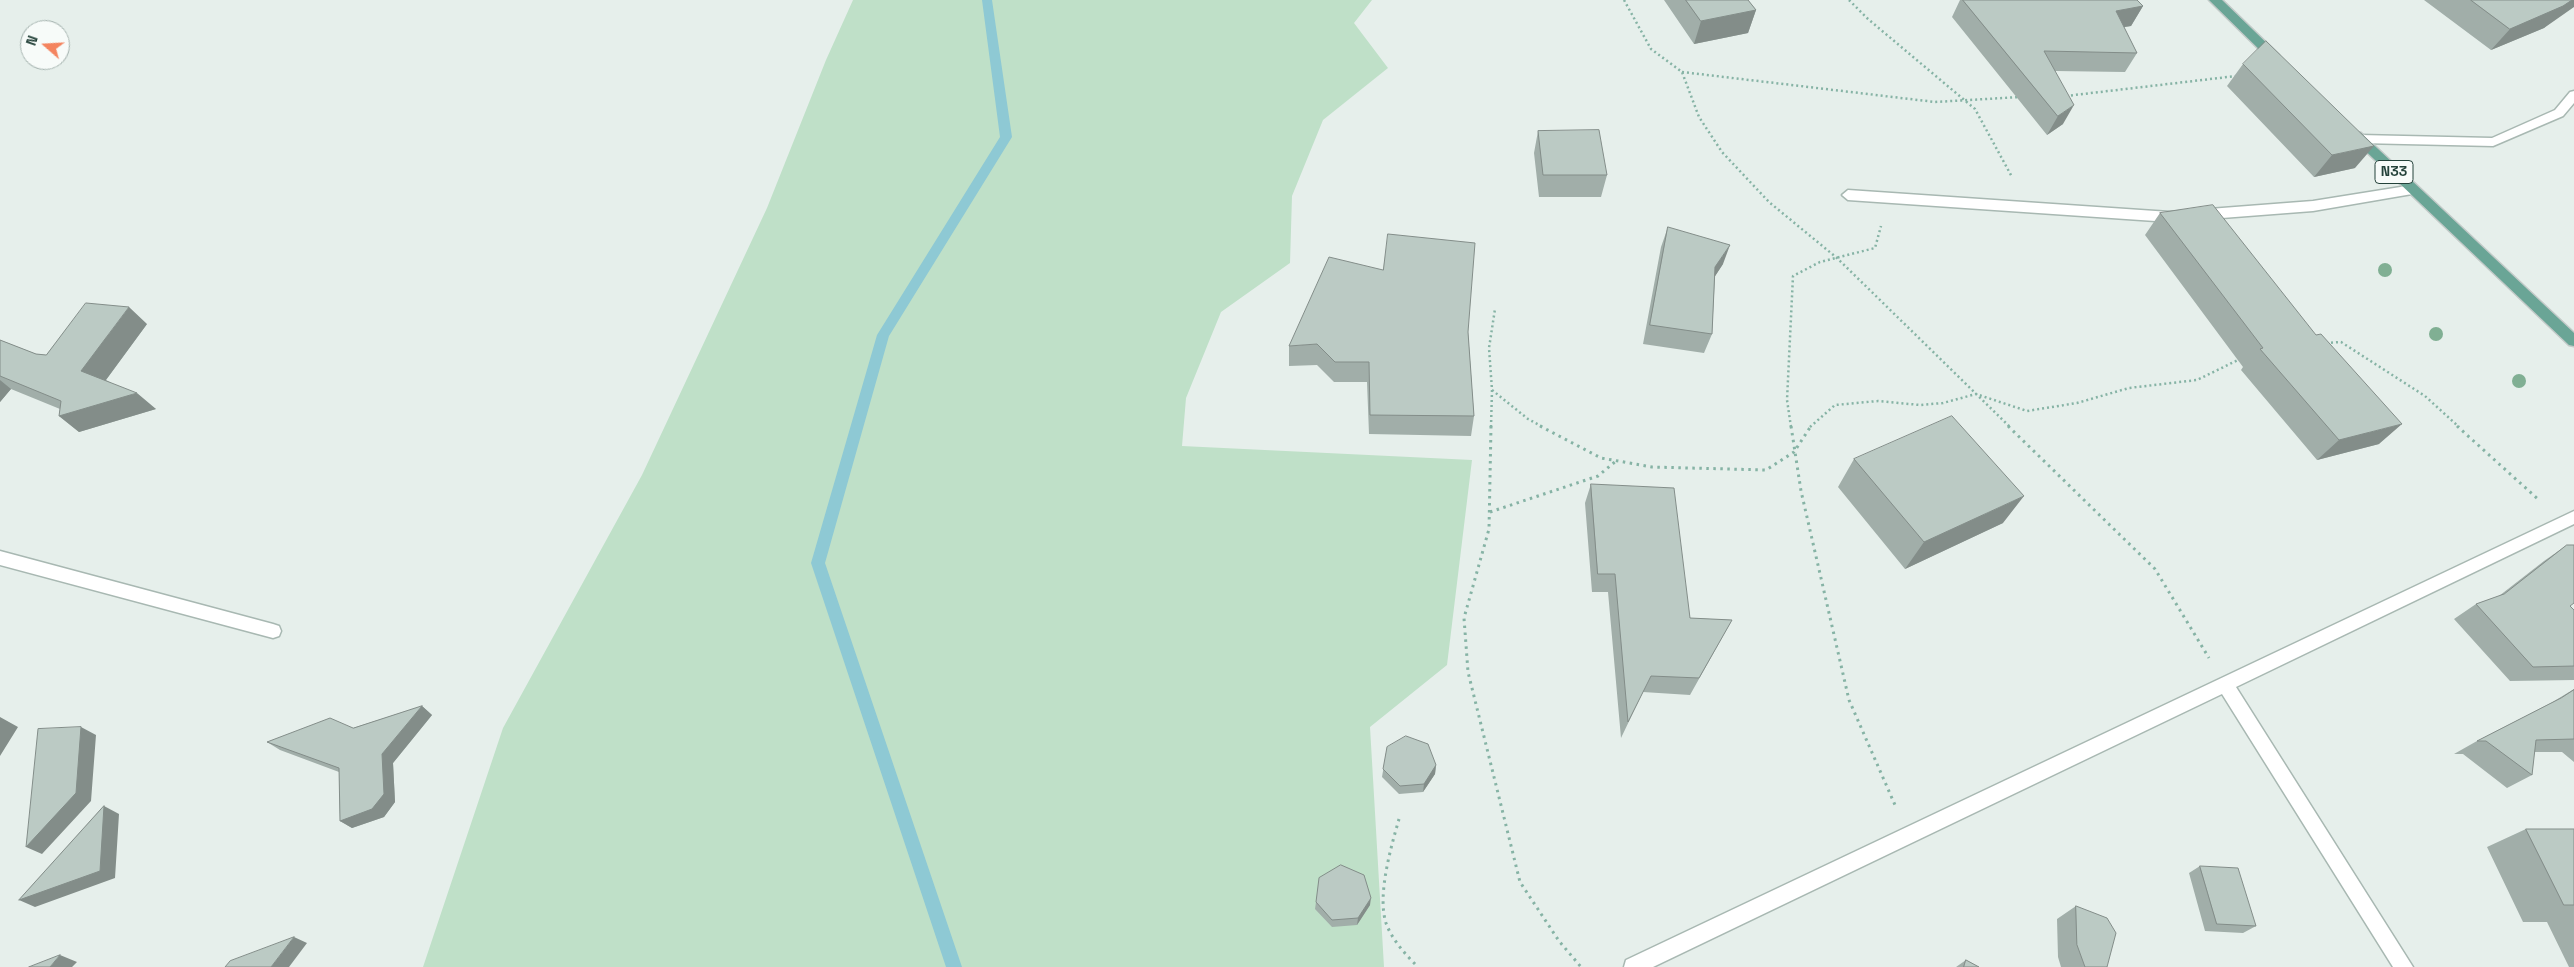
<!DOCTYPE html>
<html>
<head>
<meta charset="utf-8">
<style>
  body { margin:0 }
  #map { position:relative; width:2574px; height:967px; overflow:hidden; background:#e6efeb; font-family:"Space Grotesk",sans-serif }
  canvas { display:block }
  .north { position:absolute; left:20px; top:20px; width:50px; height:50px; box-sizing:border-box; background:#f7fbf9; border:1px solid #a3b1ad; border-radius:50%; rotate:289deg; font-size:14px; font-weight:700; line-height:20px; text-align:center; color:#24423a }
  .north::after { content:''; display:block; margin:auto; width:18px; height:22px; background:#f4845f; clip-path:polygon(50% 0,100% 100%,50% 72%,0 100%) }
</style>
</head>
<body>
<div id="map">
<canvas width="2574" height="967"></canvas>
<div class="north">N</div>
</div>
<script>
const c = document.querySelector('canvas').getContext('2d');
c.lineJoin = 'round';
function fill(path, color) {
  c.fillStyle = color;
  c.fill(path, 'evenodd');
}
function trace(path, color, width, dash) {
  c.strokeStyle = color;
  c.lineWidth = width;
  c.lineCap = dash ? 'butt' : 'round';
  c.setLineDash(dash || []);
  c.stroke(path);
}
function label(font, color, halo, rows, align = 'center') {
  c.font = font + ' "Space Grotesk",sans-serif';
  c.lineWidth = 4;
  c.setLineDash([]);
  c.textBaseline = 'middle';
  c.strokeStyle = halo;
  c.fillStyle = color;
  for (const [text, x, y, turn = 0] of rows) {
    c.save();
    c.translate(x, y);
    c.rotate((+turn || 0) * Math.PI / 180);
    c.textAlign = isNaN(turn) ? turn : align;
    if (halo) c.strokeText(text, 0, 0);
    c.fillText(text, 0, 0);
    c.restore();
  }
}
const green = new Path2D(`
  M853 0H1372L1354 23 1388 68 1323 120 1292 196 1290 263 1221 312 1186 398 1182 446 1472 460 1447 665 1370 727 1384 967H423L503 728 642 475 767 208 826 60Z`);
const stream = new Path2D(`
  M982 0H992L1012 137 889 336 825 563 962 967H946L811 563 877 335 1000 137Z`);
const pathFar1 = new Path2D(`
  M1624 0 1651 49 1682 72 1699 117 1722 152 1769 202 1837 258 2010 427
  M1849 0 1868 19 1975 109 2012 177
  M1682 72 1935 102 2020 97
  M2066 96 2236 76
  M2326 343 2341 342 2425 396 2459 427
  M1492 390 1528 419 1543 427
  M1491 427 1492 390 1489 348 1495 309
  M1791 427 1787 400 1793 276 1820 262 1875 248 1881 226
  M1810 427 1835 405 1878 401 1920 405 1943 403 1976 394 2027 411 2077 403 2129 388 2197 380 2240 359`);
const path = new Path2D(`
  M1491 426 1489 529 1464 618 1468 672 1520 882 1559 941 1581 967
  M1540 426 1601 458 1652 467 1766 470 1794 452 1811 426
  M1791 426 1801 491 1849 700 1895 805
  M2008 426 2155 569 2209 658
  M2457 426 2539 500
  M1490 512 1598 476 1616 461
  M1399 819C1391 847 1377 895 1386 923 1392 940 1406 955 1418 967`);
const service = new Path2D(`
  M2413 185 2419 190 2418 193 2313 211 2170 222 1848 200 1842 195 1848 190 2170 212 2313 201Z`);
const minor = new Path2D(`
  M2574 91V103L2563 116 2493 146 2360 143 2354 139 2360 135 2492 138 2555 110 2570 92Z
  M2574 511V524L2236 687 2413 967H2393L2222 694 1653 967H1624L1626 960Z
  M0 551 273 624 279 626 281 631 279 636 273 638 0 565Z`);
const primary = new Path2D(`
  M2209 0H2222L2279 55V61H2271Z
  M2357 132 2361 133 2574 333V346L2569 345 2353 139 2351 136Z`);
const trees = [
  [2385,270],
  [2436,334],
  [2519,381]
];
const wall = new Path2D(`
  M1664 0H1748L1756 10 1748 33 1694 44Z
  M1960 0H2137L2143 6 2131 26 2124 27 2137 53 2125 72 2055 71 2063 124 2047 135 1952 17Z
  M2424 0H2574L2544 28 2491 50Z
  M2243 64 2355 168 2314 177 2227 86Z
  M1538 131 1607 175 1601 197H1539L1534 153Z
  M2160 213 2379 444 2317 460 2241 370 2243 367 2145 235Z
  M1668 227 1723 264 1715 276 1712 334 1704 353 1643 344 1661 247Z
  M147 324 106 380 156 409 79 432 59 416 60 409 11 389 0 402V340L36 354 46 355Z
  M1468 332 1474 416 1471 436 1369 434 1367 382H1334L1317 365 1289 366V346Z
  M1854 459 2003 523 1905 569 1838 487Z
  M1591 484 1690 618 1732 620 1690 695 1643 692 1621 738 1608 592H1592L1585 503Z
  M2567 545 2570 606 2574 610V680L2510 681 2454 619 2476 604 2499 596 2544 561Z
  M2574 689V762L2562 752H2534L2532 775 2507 788 2463 754H2454L2477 741 2551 703Z
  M422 706 432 715 393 763 395 802 384 817 352 828 340 821 339 772 280 750 267 742 353 728Z
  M1387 747 1436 765 1435 774 1423 792 1399 794 1382 777Z
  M2526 829H2574V967H2569L2547 922H2523L2487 847Z
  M2200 866 2256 926 2243 933 2205 931 2189 873Z
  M1316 902 1370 905 1357 925 1332 927 1315 909Z
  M2076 906 2107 967H2061L2058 957 2057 919Z
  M1966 960 1979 967H1956Z`);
const shadedWall = new Path2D(`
  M2572 0H2574V7L2544 28 2491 50 2510 29Z
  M2143 6 2131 26 2105 30 2116 11Z
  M1756 10 1748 33 1694 44 1701 21Z
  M2074 105 2063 124 2047 135 2058 116Z
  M2374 146 2355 168 2314 177 2332 155Z
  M1730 245 1723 264 1708 287 1715 267Z
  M129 307 147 324 100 388 81 371Z
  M0 380 11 389 0 402Z
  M137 393 156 409 79 432 59 416Z
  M2402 424 2379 444 2317 460 2339 440Z
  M2024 496 2003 523 1905 569 1924 542Z
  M422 706 432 715 393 763 395 802 384 817 352 828 340 821 382 754Z
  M0 717 18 727 0 756Z
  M81 727 96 735 91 801 42 854 26 847Z
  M1436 765 1435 774 1423 792 1424 784Z
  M104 806 119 814 115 878 35 907 19 900Z
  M1371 898 1370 905 1357 925 1358 918Z
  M294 937 307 943 289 967H271Z
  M60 955 77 962 72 967H50Z`);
const building = new Path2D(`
  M1686 0H1748L1756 10 1701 21Z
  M1963 0H2137L2143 6 2116 11 2137 53 2044 51 2074 105 2058 116Z
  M2471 0H2572L2563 6 2510 29Z
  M2266 41 2374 146 2332 155 2243 64Z
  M1599 130 1607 175H1543L1538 131Z
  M2213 205 2316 335 2321 334 2402 424 2339 440 2260 349 2263 348 2160 213Z
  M1668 227 1730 245 1715 267 1712 334 1650 325Z
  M1388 234 1475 243 1468 332 1474 416 1370 415 1369 362H1335L1317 344 1289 346 1329 257 1383 270Z
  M86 303 129 307 81 371 137 393 59 416 61 401 0 376V340L36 354 46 355Z
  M1952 416 2024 496 1924 542 1854 459Z
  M1591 484 1674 488 1690 618 1732 620 1699 678 1651 676 1628 722 1615 574H1598Z
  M2567 545H2574V603L2570 606 2574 610V666L2533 667 2476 604 2504 594Z
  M2574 690V739L2536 740 2532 775 2486 741H2477L2561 698Z
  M422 706 382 754 384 794 372 809 340 821 339 768 267 742 330 718 353 728Z
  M81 727 76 793 26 847 38 729Z
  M1406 736 1428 744 1436 765 1424 784 1400 786 1383 769 1387 747Z
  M104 806 100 871 19 900Z
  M2526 829H2574V905H2564Z
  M1341 865 1364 875 1371 898 1358 918 1332 920 1316 902 1319 878Z
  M2200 866 2238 868 2256 926 2217 924Z
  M2076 906 2107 918 2116 933 2107 967H2085L2077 945Z
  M294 937 271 967H225L230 961Z
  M60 955 50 967H29Z
  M1966 960 1979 967H1964Z`);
const shields = [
  [2394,172,38]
];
const shieldNames = [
  ["N33",2394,172]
];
fill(green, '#bfe0c8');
fill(stream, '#8ec9d4');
trace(service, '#a8b8b2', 3);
trace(minor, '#a8b8b2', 3);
trace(primary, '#c2cac8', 3);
trace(pathFar1, '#86b3a5', 2.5, [2, 3]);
trace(path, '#86b3a5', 3, [2.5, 4.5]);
fill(service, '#fff');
fill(minor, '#fff');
fill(primary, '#6aa596');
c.fillStyle = '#80af93';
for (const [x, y] of trees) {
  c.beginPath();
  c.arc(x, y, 7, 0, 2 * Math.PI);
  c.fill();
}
fill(wall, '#a1aea9');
fill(shadedWall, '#838d89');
fill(building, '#bbcac4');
trace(building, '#838d89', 1);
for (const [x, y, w] of shields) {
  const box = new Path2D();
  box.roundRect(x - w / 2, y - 11.5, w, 23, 4);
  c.fillStyle = '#f7fbf9';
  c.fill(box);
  trace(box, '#24423a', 1);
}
label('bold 14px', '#24423a', null, shieldNames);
</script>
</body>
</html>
